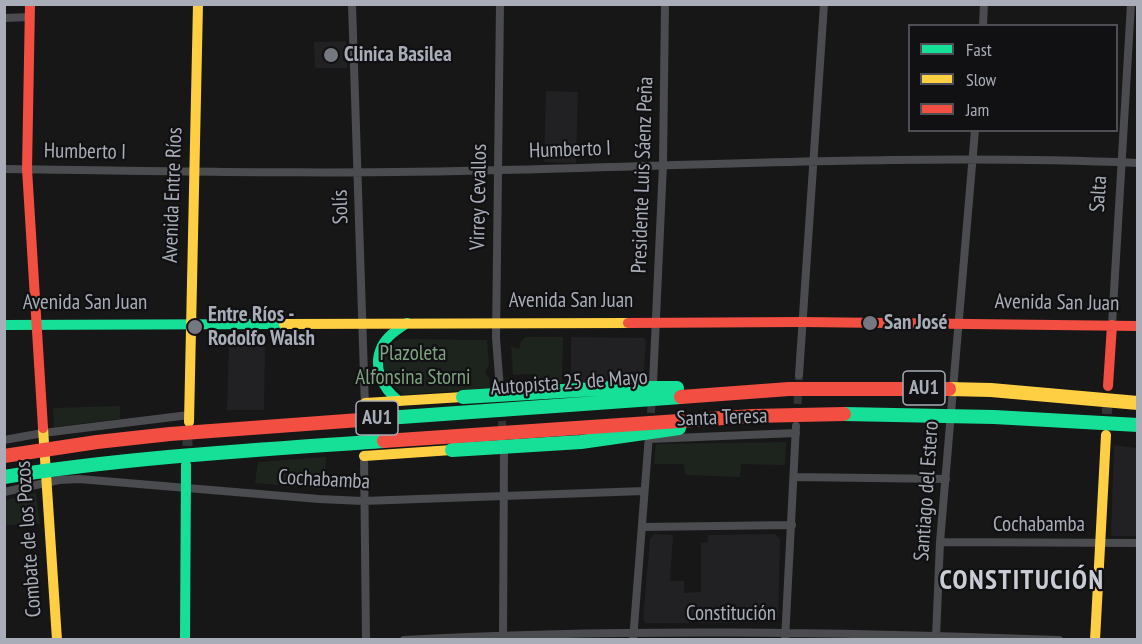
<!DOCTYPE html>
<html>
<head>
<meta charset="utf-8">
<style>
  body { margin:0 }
  #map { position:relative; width:1142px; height:644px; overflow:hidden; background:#171717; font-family:"PT Sans Narrow",sans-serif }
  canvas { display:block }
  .frame { position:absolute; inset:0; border:6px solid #a8adb8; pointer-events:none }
  .legend { position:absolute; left:908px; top:24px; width:210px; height:108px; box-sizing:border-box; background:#111113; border:2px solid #4d4f55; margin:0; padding:8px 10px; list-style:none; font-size:18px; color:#a8adb8 }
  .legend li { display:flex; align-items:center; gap:12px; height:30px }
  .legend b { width:30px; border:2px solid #4d4f55 }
</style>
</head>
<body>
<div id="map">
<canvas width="1142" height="644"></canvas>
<div class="frame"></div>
<ul class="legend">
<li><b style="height:8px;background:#16e098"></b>Fast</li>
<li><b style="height:8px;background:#ffcf43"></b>Slow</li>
<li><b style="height:8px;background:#f24e42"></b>Jam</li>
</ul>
</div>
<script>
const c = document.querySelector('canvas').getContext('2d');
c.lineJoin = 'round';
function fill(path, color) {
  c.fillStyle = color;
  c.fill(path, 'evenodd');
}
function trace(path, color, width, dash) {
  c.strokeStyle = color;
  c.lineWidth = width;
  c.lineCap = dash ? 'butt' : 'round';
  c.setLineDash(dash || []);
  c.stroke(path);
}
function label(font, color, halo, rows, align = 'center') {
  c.font = font + ' "PT Sans Narrow",sans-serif';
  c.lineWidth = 4.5;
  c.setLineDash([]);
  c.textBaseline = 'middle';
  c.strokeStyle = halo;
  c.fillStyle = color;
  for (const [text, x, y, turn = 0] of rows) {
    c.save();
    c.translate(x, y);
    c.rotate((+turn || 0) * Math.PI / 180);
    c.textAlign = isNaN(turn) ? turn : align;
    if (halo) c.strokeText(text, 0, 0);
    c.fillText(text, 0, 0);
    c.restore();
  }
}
const built = new Path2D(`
  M346 41 347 68H315L314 42Z
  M546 91 578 92 576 163 544 162Z
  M571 337 644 338 646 342 643 384 571 383Z
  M229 340H265L264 410H227Z
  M1114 445 1137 448V536H1111Z
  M654 534 673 535 670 581H684V593L701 592V543L708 542V535L775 534 780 539 778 618 775 622 698 623V619L690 618 689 623H646L643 619 650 539Z`);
const green = new Path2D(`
  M525 337H563L562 383 533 384V374L513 375 511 346 519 349 521 342Z
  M399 339 487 340 489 365 485 373 489 378 490 388 404 395 384 377V348Z
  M120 406V419L54 427 53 408Z
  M786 442 785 465 741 464 740 477 685 475 684 464H654L656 444Z
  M326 457 324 489 255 483 258 462Z
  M36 493 40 524 5 525V500Z`);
const streetTunnel = new Path2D(`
  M501 409 503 436
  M797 416 799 375
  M650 425 652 398
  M364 446 365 408`);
const secondaryTunnel = new Path2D(`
  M1106 429 1108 394
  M187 461 188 426`);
const street = new Path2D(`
  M352 4 365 407
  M4 18 30 17
  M983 26 984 4
  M4 169C170 171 335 175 500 170 712 165 925 154 1138 163
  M1112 325 1131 4
  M799 375 824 4
  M653 383 663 165 665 4
  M500 389 496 338 500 4
  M649 439 796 433
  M4 440 43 433 189 415
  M364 455 366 640
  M794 477 946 479
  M4 492 59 480 79 479 319 499 363 501 644 491
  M642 527 792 525
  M940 542 1138 543
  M936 637 940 542 975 130
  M404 640C622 628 841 632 1059 640
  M503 640 504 450
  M633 640 649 435
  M785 640 796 426`);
const fast = new Path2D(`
  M4 325 284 324
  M399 401C382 389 372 366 382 346 387 336 398 329 407 323
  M185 640 186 465`);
const slow = new Path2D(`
  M284 324 628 323
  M365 403 463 397
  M189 422 198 4
  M43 428 57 640
  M364 456 452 450
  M1095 640 1106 435`);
const jam = new Path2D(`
  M30 4 27 169 43 428
  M628 323 802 322 1138 326
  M1108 386 1112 325`);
const fastBridge = new Path2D(`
  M463 397 612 388H677
  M844 414 994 417 1138 425
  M387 418 681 397
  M452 450 581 442 679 428
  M4 477C130 457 257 450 384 441`);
const slowBridge = new Path2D(`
  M949 389 991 390 1138 403`);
const jamBridge = new Path2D(`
  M681 397 789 389H949
  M384 441 753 416 844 414
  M4 456 97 442 170 434 387 418`);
const markers = [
  [331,55,8,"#757880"],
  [870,323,8,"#757880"],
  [195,327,8,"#757880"]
];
const shields = [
  [924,388,42],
  [377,418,42]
];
const shieldNames = [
  ["AU1",924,388],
  ["AU1",377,418]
];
const poiNames = [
  ["Clinica Basilea",344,55],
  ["Entre Ríos -",208,315],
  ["Rodolfo Walsh",208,339],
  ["San José",884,323]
];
const streetNames = [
  ["Humberto I",570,150,-2],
  ["Humberto I",85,152,1],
  ["Presidente Luis Sáenz Peña",643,175,-88],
  ["Salta",1099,194,-86],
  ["Avenida Entre Ríos",173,195,-88],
  ["Virrey Cevallos",479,197,-89],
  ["Solís",341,207,-92],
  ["Avenida San Juan",571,301],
  ["Avenida San Juan",85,303],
  ["Avenida San Juan",1057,303,1],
  ["Autopista 25 de Mayo",569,383,-4],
  ["Santa Teresa",722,418,-2],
  ["Cochabamba",324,480,3],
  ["Santiago del Estero",927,491,-86],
  ["Cochabamba",1039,525],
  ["Combate de los Pozos",29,539,-94],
  ["Constitución",731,614]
];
const parkNames = [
  ["Plazoleta",413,354],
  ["Alfonsina Storni",413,378]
];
const districtNames = [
  ["CONSTITUCIÓN",1022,581]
];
fill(built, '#212123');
fill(green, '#1d241e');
trace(streetTunnel, '#343537', 8, [8, 4]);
trace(secondaryTunnel, '#343537', 10, [10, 5]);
trace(street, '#4b4c50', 8);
trace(fast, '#16e098', 10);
trace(slow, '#ffcf43', 10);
trace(jam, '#f24e42', 10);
trace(fastBridge, '#16e098', 14);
trace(slowBridge, '#ffcf43', 14);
trace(jamBridge, '#f24e42', 14);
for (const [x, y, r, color] of markers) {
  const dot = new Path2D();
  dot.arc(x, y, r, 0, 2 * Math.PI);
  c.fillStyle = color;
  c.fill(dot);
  trace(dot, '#111113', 2);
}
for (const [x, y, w] of shields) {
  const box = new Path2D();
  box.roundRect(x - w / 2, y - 17, w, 34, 4.5);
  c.fillStyle = '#111113';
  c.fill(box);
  trace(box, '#a8adb8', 1.5);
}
label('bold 20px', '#a8adb8', null, shieldNames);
label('bold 21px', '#a8adb8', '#111113', poiNames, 'left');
label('21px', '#a8adb8', '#111113', streetNames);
label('21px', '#7fa381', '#111113', parkNames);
c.letterSpacing = '1.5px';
label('bold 27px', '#c9ccd4', '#111113', districtNames);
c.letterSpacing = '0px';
</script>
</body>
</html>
